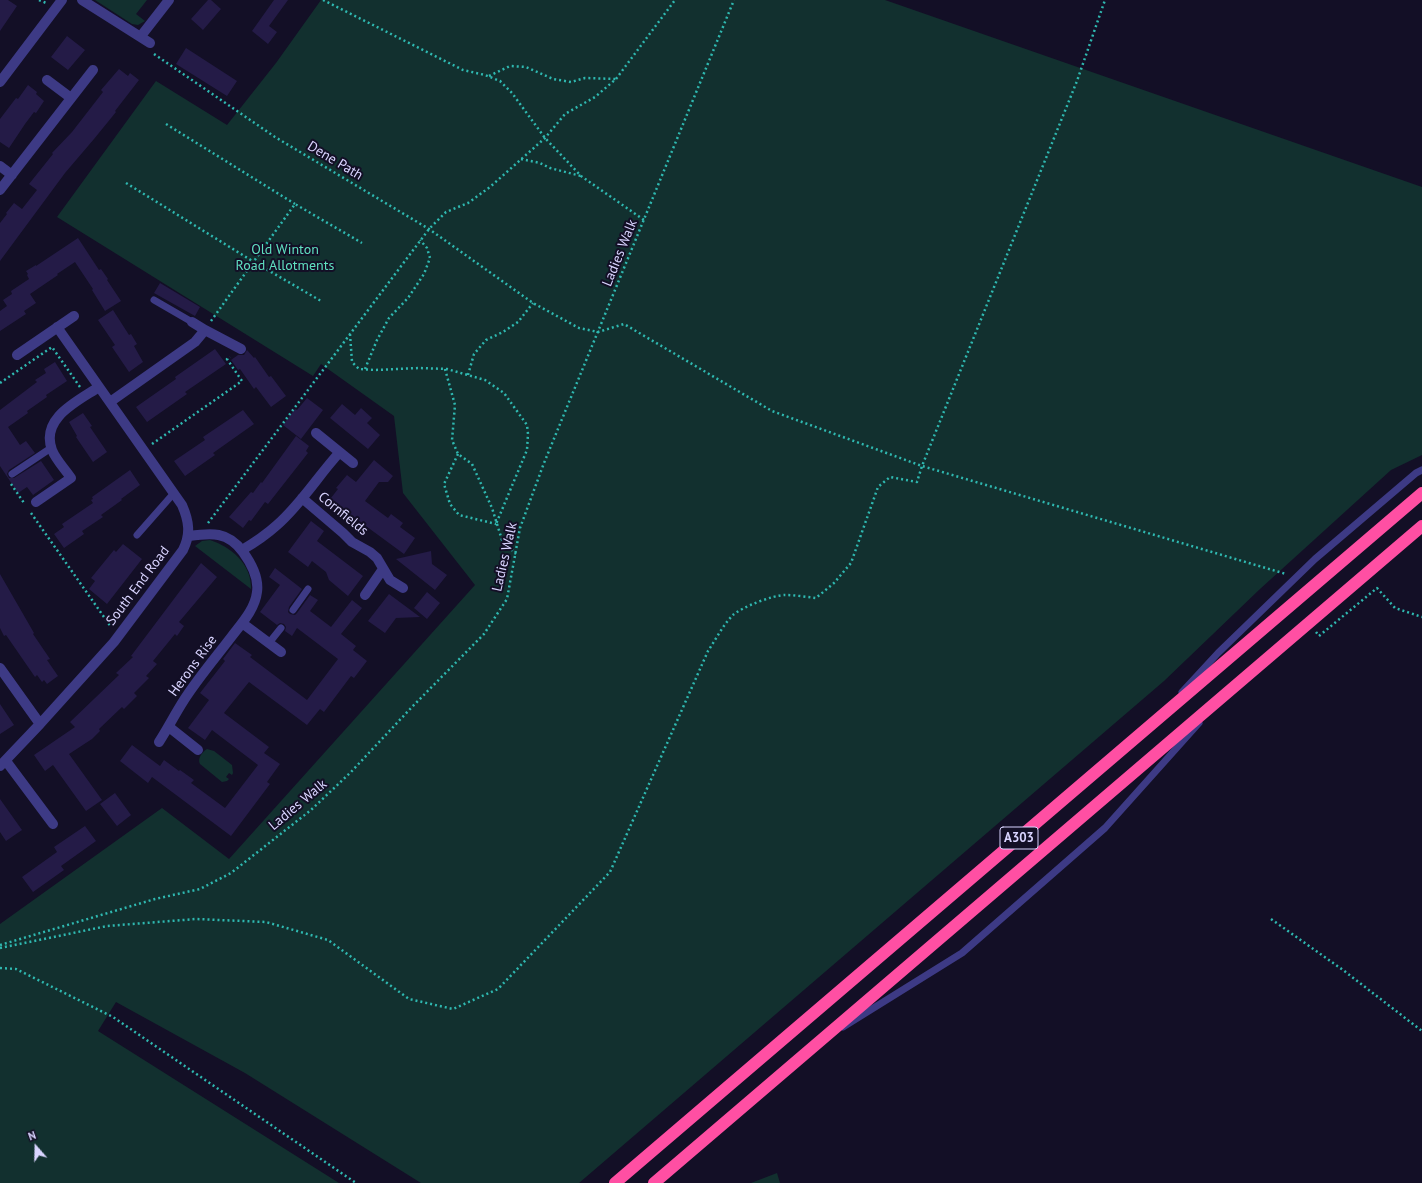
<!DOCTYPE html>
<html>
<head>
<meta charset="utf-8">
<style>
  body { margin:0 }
  #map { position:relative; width:1422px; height:1183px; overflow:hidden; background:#130f26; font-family:"PT Sans",sans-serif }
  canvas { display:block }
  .north { position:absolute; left:16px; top:1127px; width:40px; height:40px; -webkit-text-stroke:3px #130f26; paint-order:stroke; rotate:340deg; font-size:11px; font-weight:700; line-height:16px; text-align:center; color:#d9d4ff }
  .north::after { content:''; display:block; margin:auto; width:14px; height:18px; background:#d9d4ff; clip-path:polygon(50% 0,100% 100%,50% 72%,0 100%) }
</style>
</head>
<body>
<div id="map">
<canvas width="1422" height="1183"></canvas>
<div class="north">N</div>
</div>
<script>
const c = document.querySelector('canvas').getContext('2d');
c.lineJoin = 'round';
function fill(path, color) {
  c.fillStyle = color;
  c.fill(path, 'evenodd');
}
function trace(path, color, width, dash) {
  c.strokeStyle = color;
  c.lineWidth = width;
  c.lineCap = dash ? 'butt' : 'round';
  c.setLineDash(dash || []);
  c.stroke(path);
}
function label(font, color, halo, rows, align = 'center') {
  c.font = font + ' "PT Sans",sans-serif';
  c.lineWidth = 4;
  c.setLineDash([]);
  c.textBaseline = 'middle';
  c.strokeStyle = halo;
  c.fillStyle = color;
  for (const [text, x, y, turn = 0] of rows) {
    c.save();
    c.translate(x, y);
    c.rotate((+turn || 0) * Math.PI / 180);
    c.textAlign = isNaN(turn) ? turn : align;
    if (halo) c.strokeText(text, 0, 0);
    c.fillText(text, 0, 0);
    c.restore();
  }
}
const green = new Path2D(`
  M95 0H147L136 14 145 21 138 25 132 24Z
  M321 0H885L1422 187V455L1391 470 1260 589 1164 681 579 1183H421L245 1073 116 1002 98 1031 339 1183H0V924L162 808 229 859 475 585 403 493 394 416 321 364 313 376 57 217 156 81 227 125 276 63Z
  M210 540C231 547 252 564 251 589L195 546 202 541Z
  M207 749 214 751 232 765 233 773 232 775 229 773 226 777 229 779 227 781 222 782 200 764C197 759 202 752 207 749Z
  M777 1173 780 1183H751Z`);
const building = new Path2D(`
  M0 0H8L17 6 0 31Z
  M208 0H211L221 9 203 30 191 19Z
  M274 0H288L269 26 277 32 268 44 252 31Z
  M67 36 85 50 68 70 51 57Z
  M186 48 237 81 227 96 176 64Z
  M119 69 128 76 130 73 139 80 115 111 116 112 94 139 65 173 0 261V223L7 214 6 213 14 203 22 209 37 190 29 184 53 154 52 153 72 132 103 92 101 90Z
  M28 85 37 92 36 94 44 101 36 113 34 112 25 124 9 148 0 142V119L16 98 18 99Z
  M78 238 99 270 101 269 108 279 107 280 121 301 105 311 92 290 93 289 75 262 57 274 58 275 30 294 36 303 24 311 26 314 0 331V311L7 306 3 300 12 294 11 291 29 279 27 275 28 274 26 271 36 265V266Z
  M160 283 200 307 195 316 154 293Z
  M113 310 129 335 131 334 137 344 134 346 143 362 129 372 112 347 115 345 98 320Z
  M215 349 226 364 185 392 187 394 147 422 136 407 176 379 175 377Z
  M247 350 254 358 255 357 269 377 271 376 286 396 271 407 256 387 254 389 240 369 238 370 231 360 238 355H244Z
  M55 362 67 381 46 395 47 397 27 411 28 413 8 427 20 445 26 441 35 453 9 470 7 474 9 478H14L41 461 54 480 33 495 27 487 18 493 0 466V410L37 382 35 380 46 373 44 369Z
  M307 398 323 410 301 439 283 425 295 409 297 410Z
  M342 404 355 415 361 408 372 418 367 423 380 435 368 449 330 418Z
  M243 410 254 424 213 453 215 455 185 476 174 461 205 440 203 437Z
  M83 413 92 426 90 427 107 452 93 462 76 437 77 436 69 422Z
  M296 436 309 446 306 451 308 453 268 504 265 502 251 521 249 520 243 528 229 517 251 492 253 493 261 482 262 483Z
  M374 460 393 476 388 482H379L365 501 388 518 391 514 403 523 400 527 415 538 404 554 344 510 341 514 327 503 338 489 336 488 347 475 356 482Z
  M130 470 140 485 121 499 122 500 101 515 103 517 82 531 84 534 64 548 54 534 64 527 62 524 93 503 91 500 93 499 92 497Z
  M311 521 324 531 317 541 363 576 348 596 329 580 326 572 312 561 308 567 288 552Z
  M123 544 142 559 107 604 89 589 95 581 91 578 114 550 116 552Z
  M431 551 432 564 447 575 435 590 396 559Z
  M201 563 217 577 179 622 184 626 177 636 175 634 153 661 157 664 146 676 149 678 134 693 137 696 124 709 122 707 99 729 100 731 92 739 69 754 102 800 86 811 53 765 45 771 34 755 75 727 70 722 119 675 116 673 133 657 131 656Z
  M275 568 302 589 289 607 288 612 290 614 295 615 297 613 310 595 318 600 310 611 331 627 352 600 362 608 341 634 356 646 353 650 367 661 354 678 351 676 324 712 320 709 307 725 249 682 224 713 269 747 264 753 280 764 267 782 270 784 231 836 152 777 148 783 120 761 132 745 160 766 164 760 179 771 180 770 194 780 191 783 225 808 258 765 212 730 205 740 188 728 209 700 200 693 225 661 223 659 235 643 252 655 250 657 307 700 338 659 297 628 292 636 285 631 286 627 284 624 280 623 277 625 260 612 280 585 269 577Z
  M0 574 34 633 33 634 50 659 47 660 58 676 47 684 44 680 42 682 37 675 35 677 6 635 4 636 0 628Z
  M427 592 440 603 427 619 414 608Z
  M389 594 420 617 396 618 385 633 368 621Z
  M0 704 14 725 0 734Z
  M115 793 131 815 117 826 100 804Z
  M0 799 22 830 6 841 0 832Z
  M85 826 96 841 61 866 64 870 33 892 22 877 57 852 54 847Z`);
const path = new Path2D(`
  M39 0 46 3
  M323 0 463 70 485 75 500 81 512 93 545 138 581 176 644 220
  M154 54 275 137 429 229 533 303 579 328 598 332 624 324 772 411 922 466 1286 574
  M489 76 510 66 526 67 553 79 571 82 585 78 616 79
  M166 124 295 204
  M521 159 540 163 550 168 581 176
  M126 183 254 262 321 301
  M211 321 295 204 362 243
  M350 334 352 362 359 369 375 370 419 368 447 369 485 380 504 393 527 425 528 434 527 450 496 524
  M365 369 377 340 389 318 408 298 424 274 430 258 427 248 420 240
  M445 369 455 405 452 440 458 454 472 464 492 508 502 540 516 554
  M468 375 474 354 486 340 503 332 518 322 533 303
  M0 383 52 347 80 387
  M152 444 242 381 227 359 230 357
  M458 454 444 484 450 504 459 515 496 524
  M11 484 24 503
  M31 513 111 627
  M208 523 429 229 446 212 468 203 490 187 545 138 565 114 595 97 616 79 675 0
  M1316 632 1319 636 1377 588 1395 608 1422 617
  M1271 919 1343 970 1422 1031
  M0 945 155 899 200 889 231 873 311 810 351 772 411 708 484 634 507 599 520 528 544 463 734 0
  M0 948 107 926 196 919 266 922 328 940 409 999 453 1009 498 989 610 872 708 651C716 639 723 625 733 615 742 607 773 595 785 595 795 595 806 597 816 598L834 583 851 563 878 487 890 477 917 482 922 466 1077 81 1105 0
  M0 968 16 969 113 1017 356 1183`);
const lane = new Path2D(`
  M154 300 192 322
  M12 474 51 448
  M137 535 174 493
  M293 610 308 589
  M269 643 281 628
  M1182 692 1218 653 1315 559 1416 473 1422 470
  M843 1027 962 953 1105 828 1199 723`);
const street = new Path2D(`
  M82 0 150 43
  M141 36 169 0
  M47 80 71 98
  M0 82 62 0
  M0 166 12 175
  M0 190 93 70
  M192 322 205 330
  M17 355 74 316
  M110 402 195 342 205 330 241 349
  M316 433 353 463
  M302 498 343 533 352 542 370 552 377 558 390 580 403 588
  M36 502 71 478C65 469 56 460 52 450 40 418 78 401 99 387
  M242 550C254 543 266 535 277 525 301 504 318 476 339 453
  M365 595 383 569
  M242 623 281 652
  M0 668 40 724
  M169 727 198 750
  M159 742C168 728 175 714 184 700 198 678 216 657 232 636 242 623 255 609 257 592 259 578 251 563 243 552 228 531 211 533 189 536
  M6 761 53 824
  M0 766 40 724 114 642 183 550C191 534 189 521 182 505L57 327`);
const highway = new Path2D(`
  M615 1183 1422 493
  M654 1183 1422 526`);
const shields = [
  [1019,838,38]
];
const shieldNames = [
  ["A303",1019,838]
];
const streetNames = [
  ["Dene Path",335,161,31],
  ["Ladies Walk",620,253,-68],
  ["Cornfields",343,514,39],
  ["Ladies Walk",505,557,-77],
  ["South End Road",138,586,-53],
  ["Herons Rise",193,666,-54],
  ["Ladies Walk",298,805,-40]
];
const parkNames = [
  ["Old Winton",285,250],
  ["Road Allotments",285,266]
];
fill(green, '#12302f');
fill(building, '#241b47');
trace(path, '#2fb8b0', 2.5, [2, 3]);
trace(lane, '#3d3a85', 7);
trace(street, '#3d3a85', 10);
trace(highway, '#ff4fa3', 12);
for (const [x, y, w] of shields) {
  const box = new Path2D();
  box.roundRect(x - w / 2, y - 11, w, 22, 3);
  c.fillStyle = '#130f26';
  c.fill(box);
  trace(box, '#d9d4ff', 1);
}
label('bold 13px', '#d9d4ff', null, shieldNames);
label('14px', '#d9d4ff', '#130f26', streetNames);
label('14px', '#5fe0c0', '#130f26', parkNames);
</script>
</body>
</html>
